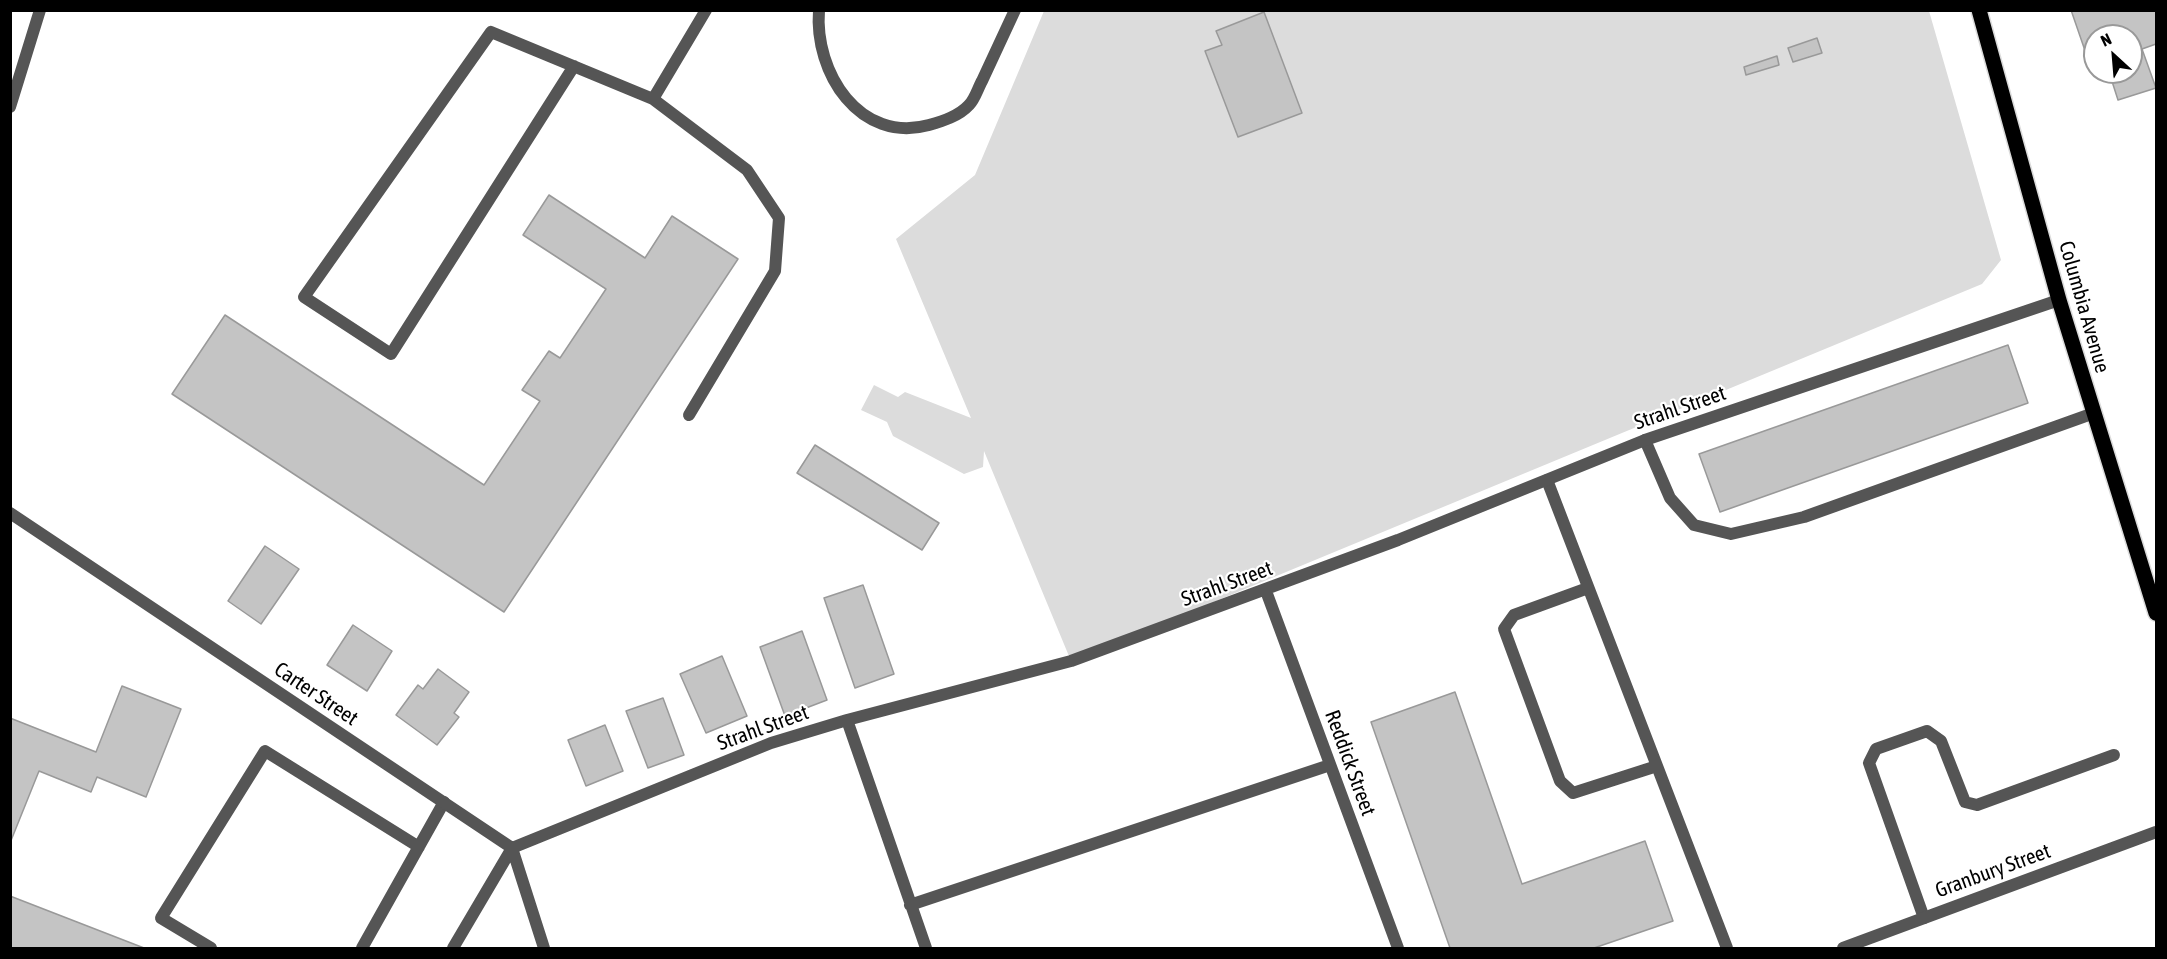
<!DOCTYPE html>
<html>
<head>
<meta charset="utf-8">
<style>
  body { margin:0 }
  #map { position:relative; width:2167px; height:959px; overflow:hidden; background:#fff; font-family:"Asap Condensed",sans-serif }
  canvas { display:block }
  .frame { position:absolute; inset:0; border:12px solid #000; pointer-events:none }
  .north { position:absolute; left:2083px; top:24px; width:60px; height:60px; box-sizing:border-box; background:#fff; border:2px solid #999; border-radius:50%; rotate:334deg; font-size:16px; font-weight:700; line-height:24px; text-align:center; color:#000 }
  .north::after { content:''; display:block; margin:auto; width:21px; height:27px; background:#000; clip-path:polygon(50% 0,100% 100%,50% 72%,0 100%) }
</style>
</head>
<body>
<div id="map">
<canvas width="2167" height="959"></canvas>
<div class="frame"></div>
<div class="north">N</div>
</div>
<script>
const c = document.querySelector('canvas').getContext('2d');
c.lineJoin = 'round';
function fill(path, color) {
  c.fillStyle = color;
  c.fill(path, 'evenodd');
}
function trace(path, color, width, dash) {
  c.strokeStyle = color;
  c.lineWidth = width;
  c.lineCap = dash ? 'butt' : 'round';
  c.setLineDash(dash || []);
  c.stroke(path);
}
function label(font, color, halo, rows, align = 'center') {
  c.font = font + ' "Asap Condensed",sans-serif';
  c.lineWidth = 4.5;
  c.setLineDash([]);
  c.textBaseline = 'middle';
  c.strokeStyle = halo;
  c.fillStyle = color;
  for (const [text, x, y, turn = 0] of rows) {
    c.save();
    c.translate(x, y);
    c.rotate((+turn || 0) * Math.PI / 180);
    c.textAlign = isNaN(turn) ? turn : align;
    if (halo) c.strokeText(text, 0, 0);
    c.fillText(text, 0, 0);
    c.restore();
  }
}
const green = new Path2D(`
  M1044 11H1929L2001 260 1982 284 1071 661 984 451 983 467 964 474 893 436 887 422 861 410 874 385 898 397 905 392 971 418 896 239 975 175Z`);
const building = new Path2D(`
  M2071 10H2156V44L2142 49 2156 88 2118 100 2109 72H2131V36H2095V66L2091 68Z
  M1264 12 1302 113 1238 137 1205 51 1222 45 1216 31Z
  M1817 38 1822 53 1793 62 1788 48Z
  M1777 56 1779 65 1746 75 1744 67Z
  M549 195 645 258 672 216 738 259 504 612 172 394 225 315 484 485 540 401 522 390 549 351 560 358 606 289 523 235Z
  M2008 345 2028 403 1720 512 1699 454Z
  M815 445 939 523 922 550 797 473Z
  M265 546 299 569 261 624 228 601Z
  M863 585 894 674 855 688 824 598Z
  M353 625 392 651 367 691 327 665Z
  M802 631 827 700 785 716 760 647Z
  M722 656 747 716 706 733 680 674Z
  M438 669 469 692 454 713 459 717 437 745 396 715 418 685 423 689Z
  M122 686 181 709 146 797 97 777 91 792 39 771 10 843V718L96 752Z
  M1455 692 1522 884 1645 841 1673 921 1594 948H1450L1371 722Z
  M663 698 684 755 648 768 626 711Z
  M605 725 623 771 586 786 568 740Z
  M10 896 144 948H10Z`);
const service = new Path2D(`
  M819 10C814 73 860 144 929 125 943 121 959 116 969 105 975 99 978 88 982 81 993 57 1004 34 1015 10
  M574 66 391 354 304 297 491 32 653 99 706 10
  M653 99 747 170 779 218 775 271 689 415
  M1645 440 1670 498 1694 525 1731 534 1804 517 2094 413
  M1547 480 1727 948
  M1588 588 1514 615 1504 629 1560 781 1573 793 1657 766
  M1924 918 1869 763 1876 749 1927 731 1941 741 1965 802 1977 805 2114 755
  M211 948 161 918 265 751 419 847
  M362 948 444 802`);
const minor = new Path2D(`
  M10 107 40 10
  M10 513 512 848 544 948
  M1266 591 1398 948
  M847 720 926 948
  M910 905 1330 765
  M453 948 512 848 771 743 847 720 1071 661 1398 540 1645 440 2059 300
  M1843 948 2156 832`);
const primary = new Path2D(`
  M1979 10 2059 300 2156 613`);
const streetNames = [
  ["Columbia Avenue",2084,307,74],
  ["Strahl Street",1680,408,-19],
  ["Strahl Street",1227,584,-20],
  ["Carter Street",316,694,34],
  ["Strahl Street",763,728,-20],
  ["Reddick Street",1350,763,70],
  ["Granbury Street",1993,871,-20]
];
fill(green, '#dcdcdc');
fill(building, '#c4c4c4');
trace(building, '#999', 1.5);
trace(primary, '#dbdbdb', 18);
trace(service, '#555', 12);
trace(minor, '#555', 12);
trace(primary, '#000', 15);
label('21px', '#000', '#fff', streetNames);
</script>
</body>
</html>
